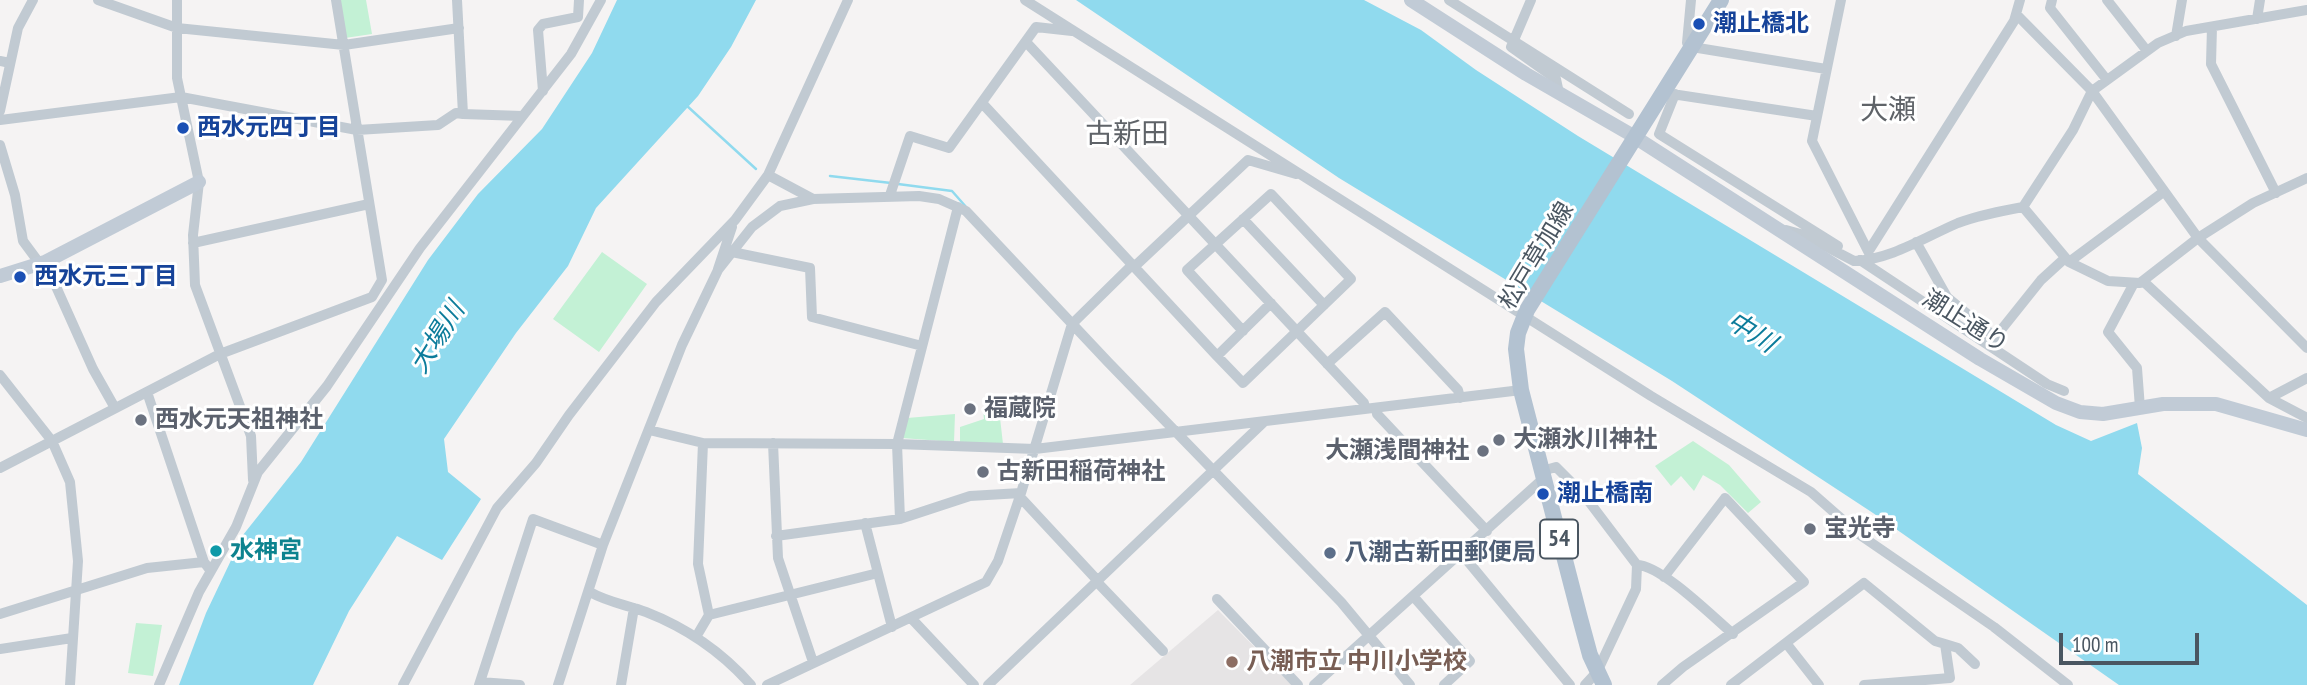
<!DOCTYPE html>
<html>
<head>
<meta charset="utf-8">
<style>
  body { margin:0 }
  #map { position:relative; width:2307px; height:685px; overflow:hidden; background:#f5f3f3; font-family:"PT Sans Narrow",sans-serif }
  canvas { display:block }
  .scale { position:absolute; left:2059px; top:633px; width:140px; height:32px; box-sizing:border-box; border:4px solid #4a5661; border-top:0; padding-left:9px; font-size:21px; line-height:24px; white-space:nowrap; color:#4a5661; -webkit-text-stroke:5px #fff; paint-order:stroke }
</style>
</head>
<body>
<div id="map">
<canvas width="2307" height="685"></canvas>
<div class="scale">100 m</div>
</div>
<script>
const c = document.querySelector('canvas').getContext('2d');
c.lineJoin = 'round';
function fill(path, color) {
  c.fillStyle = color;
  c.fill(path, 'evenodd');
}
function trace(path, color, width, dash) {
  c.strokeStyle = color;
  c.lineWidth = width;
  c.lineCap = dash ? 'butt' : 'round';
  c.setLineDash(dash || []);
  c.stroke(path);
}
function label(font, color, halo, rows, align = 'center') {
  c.font = font + ' "PT Sans Narrow","Noto Sans JP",sans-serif';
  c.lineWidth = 6;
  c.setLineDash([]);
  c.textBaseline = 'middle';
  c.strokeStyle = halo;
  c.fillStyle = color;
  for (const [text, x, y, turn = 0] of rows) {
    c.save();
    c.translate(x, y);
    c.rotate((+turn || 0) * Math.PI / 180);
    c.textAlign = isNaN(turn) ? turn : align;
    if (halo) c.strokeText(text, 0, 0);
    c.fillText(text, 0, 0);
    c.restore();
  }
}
const education = new Path2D(`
  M1218 610 1292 685H1130Z`);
const green = new Path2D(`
  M340 0H366L372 34 345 38Z
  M602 252 647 284 599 352 553 319Z
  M999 409 1003 444 960 442V427L984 419 983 410Z
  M955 414 954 442 902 438 907 418Z
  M1693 441 1729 465 1761 502 1748 513 1720 485 1703 475 1694 491 1681 476 1671 486 1655 466Z
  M136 623 162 625 153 676 128 673Z`);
const water = new Path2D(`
  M617 0H756L731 47 698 96 596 208 568 266 516 333 444 439 448 472 481 499 442 560 397 536 349 611 313 685H179L206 613 243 535 301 462 428 260 478 194 542 129 592 53Z
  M1076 0H1364L1421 30 1476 70 1578 136 2056 425 2091 441 2137 423 2142 448 2138 474 2307 605V685H2119L1873 513 1672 381 1339 178Z`);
const stream = new Path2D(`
  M686 105 756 169
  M830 176 891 183
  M898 184 952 191 967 208`);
const street = new Path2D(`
  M98 0 177 28 344 45 459 28
  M177 0V78L199 182 193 235 195 285 251 436 253 480
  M457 0 463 114 522 116
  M1025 0 1651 396 1811 492 1860 535 1994 627 2068 685
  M1449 0 1629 114
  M1531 0 1511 47 1556 79 1559 93
  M1691 0 1687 43 1692 47 1826 69
  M1841 0 1812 141 1869 253
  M2052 0 2050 8 2107 80
  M2107 0 2147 51
  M2017 15 2092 91 2198 238 2307 348
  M2257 19 2260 0
  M2212 27 2211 64 2276 193
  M2176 36 2182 0
  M1026 42 1364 403 1365 409
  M0 61 10 63
  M543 91 538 30 543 24 578 17 579 0
  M1672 94 1817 116
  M1675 94 1659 134 1838 246
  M982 103 1217 356 1271 303
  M0 111 18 28 33 0
  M0 120 181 97 357 130 438 125 456 113 463 114
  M0 145 15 195 23 241 40 264
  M768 175 813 199
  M890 195 910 136 949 148 1036 27 1072 31
  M2023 207 2069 262 2108 281 2140 283 2198 238 2253 203 2307 178
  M1243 219 1324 305
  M1786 230 1804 235 1854 261C1890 260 1925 237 1958 223 1979 215 2001 211 2023 207L2073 130 2092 91 2158 43 2186 31 2307 10
  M1916 242 1947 297 1995 337
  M193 243 369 204
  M1870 249 2014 21 2020 0
  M732 252 810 268 812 317 922 346
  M1860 260 2047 384 2064 391
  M45 262 93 369 115 408
  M2069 262 2162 193
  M1134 267 1248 160 1296 174
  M718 269 732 227
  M2144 282 2269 398 2307 418
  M2134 283 2108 332 2137 368 2140 408
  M1993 340 2041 280 2064 259
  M1217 356 1243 383 1351 279 1271 194 1187 270 1243 331
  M1327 364 1385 312 1458 390 1460 398
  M0 375 52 441 70 482 78 561 70 685
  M147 392 204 562
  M2269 398 2307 378
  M1376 408 1377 414 1487 531
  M649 430 703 443 897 444 1035 449 1521 390
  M773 443 778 558 813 662
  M0 468 220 354 372 297 382 280 336 0
  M1542 471 1556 467 1584 495 1637 565 1636 589 1597 672 1585 685
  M1020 497 1098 581
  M900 519 897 444 958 207
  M865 523 892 627
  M776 536 900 519 970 496 1021 493
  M1461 553 1570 685
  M1637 565C1661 565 1713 617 1733 634
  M1097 582 1163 651
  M590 592C607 602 627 605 646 612 687 628 722 652 751 685
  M1413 596 1470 661 1444 685
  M1217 599 1298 685
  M0 614 147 568 204 562 210 570
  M709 615 878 573
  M911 618 974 685
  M696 637 709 615 698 564 703 443
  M1786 643 1819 685
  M1945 644 1958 648 1975 664
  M0 649 72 638
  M480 682 520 685
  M159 685 199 592 236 527 258 472 327 386 420 248 571 54 601 0
  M403 685 497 508 536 463 569 415 656 302 735 220 768 175 848 0
  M479 685 533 519 603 545
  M558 685 603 545 682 345 718 270 752 227 780 206 813 199 919 196 939 199 966 211 1108 362 1341 602 1410 685
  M621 685 634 608
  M767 685 986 582 998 561 1021 493 1072 324 1131 266
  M988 685 1264 422
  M1314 685 1544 478
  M1662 685 1683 667 1804 582 1725 498 1664 577
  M1731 685 1864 583 1935 641 1945 644 1950 678 1864 685`);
const secondary = new Path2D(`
  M1411 0 1526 74 1630 134 1980 359 2056 403 2080 412 2103 414 2163 404H2216L2307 430
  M0 276 45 262 199 182`);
const primary = new Path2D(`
  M1604 685 1590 655 1580 618 1521 390 1516 349 1518 333 1527 310 1721 0`);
const markers = [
  [1699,24,7,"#1a4fb4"],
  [183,128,7,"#1a4fb4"],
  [20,277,7,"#1a4fb4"],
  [970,409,7,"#6b7280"],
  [141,420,7,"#6b7280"],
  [1499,440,7,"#6b7280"],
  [1483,451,7,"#6b7280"],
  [983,472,7,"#6b7280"],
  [1543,494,7,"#1a4fb4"],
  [1810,529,7,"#6b7280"],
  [216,551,7,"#0f9aa8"],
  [1330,553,7,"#5c6f8a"],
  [1232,662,7,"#8d6e63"]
];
const shields = [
  [1559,539,38]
];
const shieldNames = [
  ["54",1559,539]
];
const transitNames = [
  ["潮止橋北",1713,24],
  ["西水元四丁目",197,128],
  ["西水元三丁目",34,277],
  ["潮止橋南",1557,494]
];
const streetNames = [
  ["松戸草加線",1537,256,-59],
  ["潮止通り",1965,322,32]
];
const worshipNames = [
  ["福蔵院",984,409],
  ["西水元天祖神社",155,420],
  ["大瀬氷川神社",1513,440],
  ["大瀬浅間神社",1469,451,"right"],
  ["古新田稲荷神社",997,472],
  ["宝光寺",1824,529]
];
const cultureNames = [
  ["水神宮",230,551]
];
const serviceNames = [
  ["八潮古新田郵便局",1344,553]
];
const educationNames = [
  ["八潮市立 中川小学校",1246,662]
];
const waterNames = [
  ["中川",1751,333,32],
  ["大場川",438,338,-58]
];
const quarterNames = [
  ["大瀬",1888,111],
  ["古新田",1127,135]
];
fill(education, '#e6e4e5');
fill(green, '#c3f1d5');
fill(water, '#90daee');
trace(stream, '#90daee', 2.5);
trace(street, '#c1cad2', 10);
trace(secondary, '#c1cbd6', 14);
trace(primary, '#b3c2d1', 16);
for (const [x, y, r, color] of markers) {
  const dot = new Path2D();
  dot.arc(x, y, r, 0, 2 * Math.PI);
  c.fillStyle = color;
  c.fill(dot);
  trace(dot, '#fff', 2.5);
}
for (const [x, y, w] of shields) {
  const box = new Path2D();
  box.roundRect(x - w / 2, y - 19.5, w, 39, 5);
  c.fillStyle = '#fff';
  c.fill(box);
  trace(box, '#4a5661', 2);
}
label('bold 23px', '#4a5661', null, shieldNames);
label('bold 24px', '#164399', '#fff', transitNames, 'left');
label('24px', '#4a5661', '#fff', streetNames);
label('bold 24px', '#5b616d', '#fff', worshipNames, 'left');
label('bold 24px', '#0d838f', '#fff', cultureNames, 'left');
label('bold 24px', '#4e5e75', '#fff', serviceNames, 'left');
label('bold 24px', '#785e54', '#fff', educationNames, 'left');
label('italic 26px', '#0c7c9b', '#fff', waterNames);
label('28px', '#5f6368', '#fff', quarterNames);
</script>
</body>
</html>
